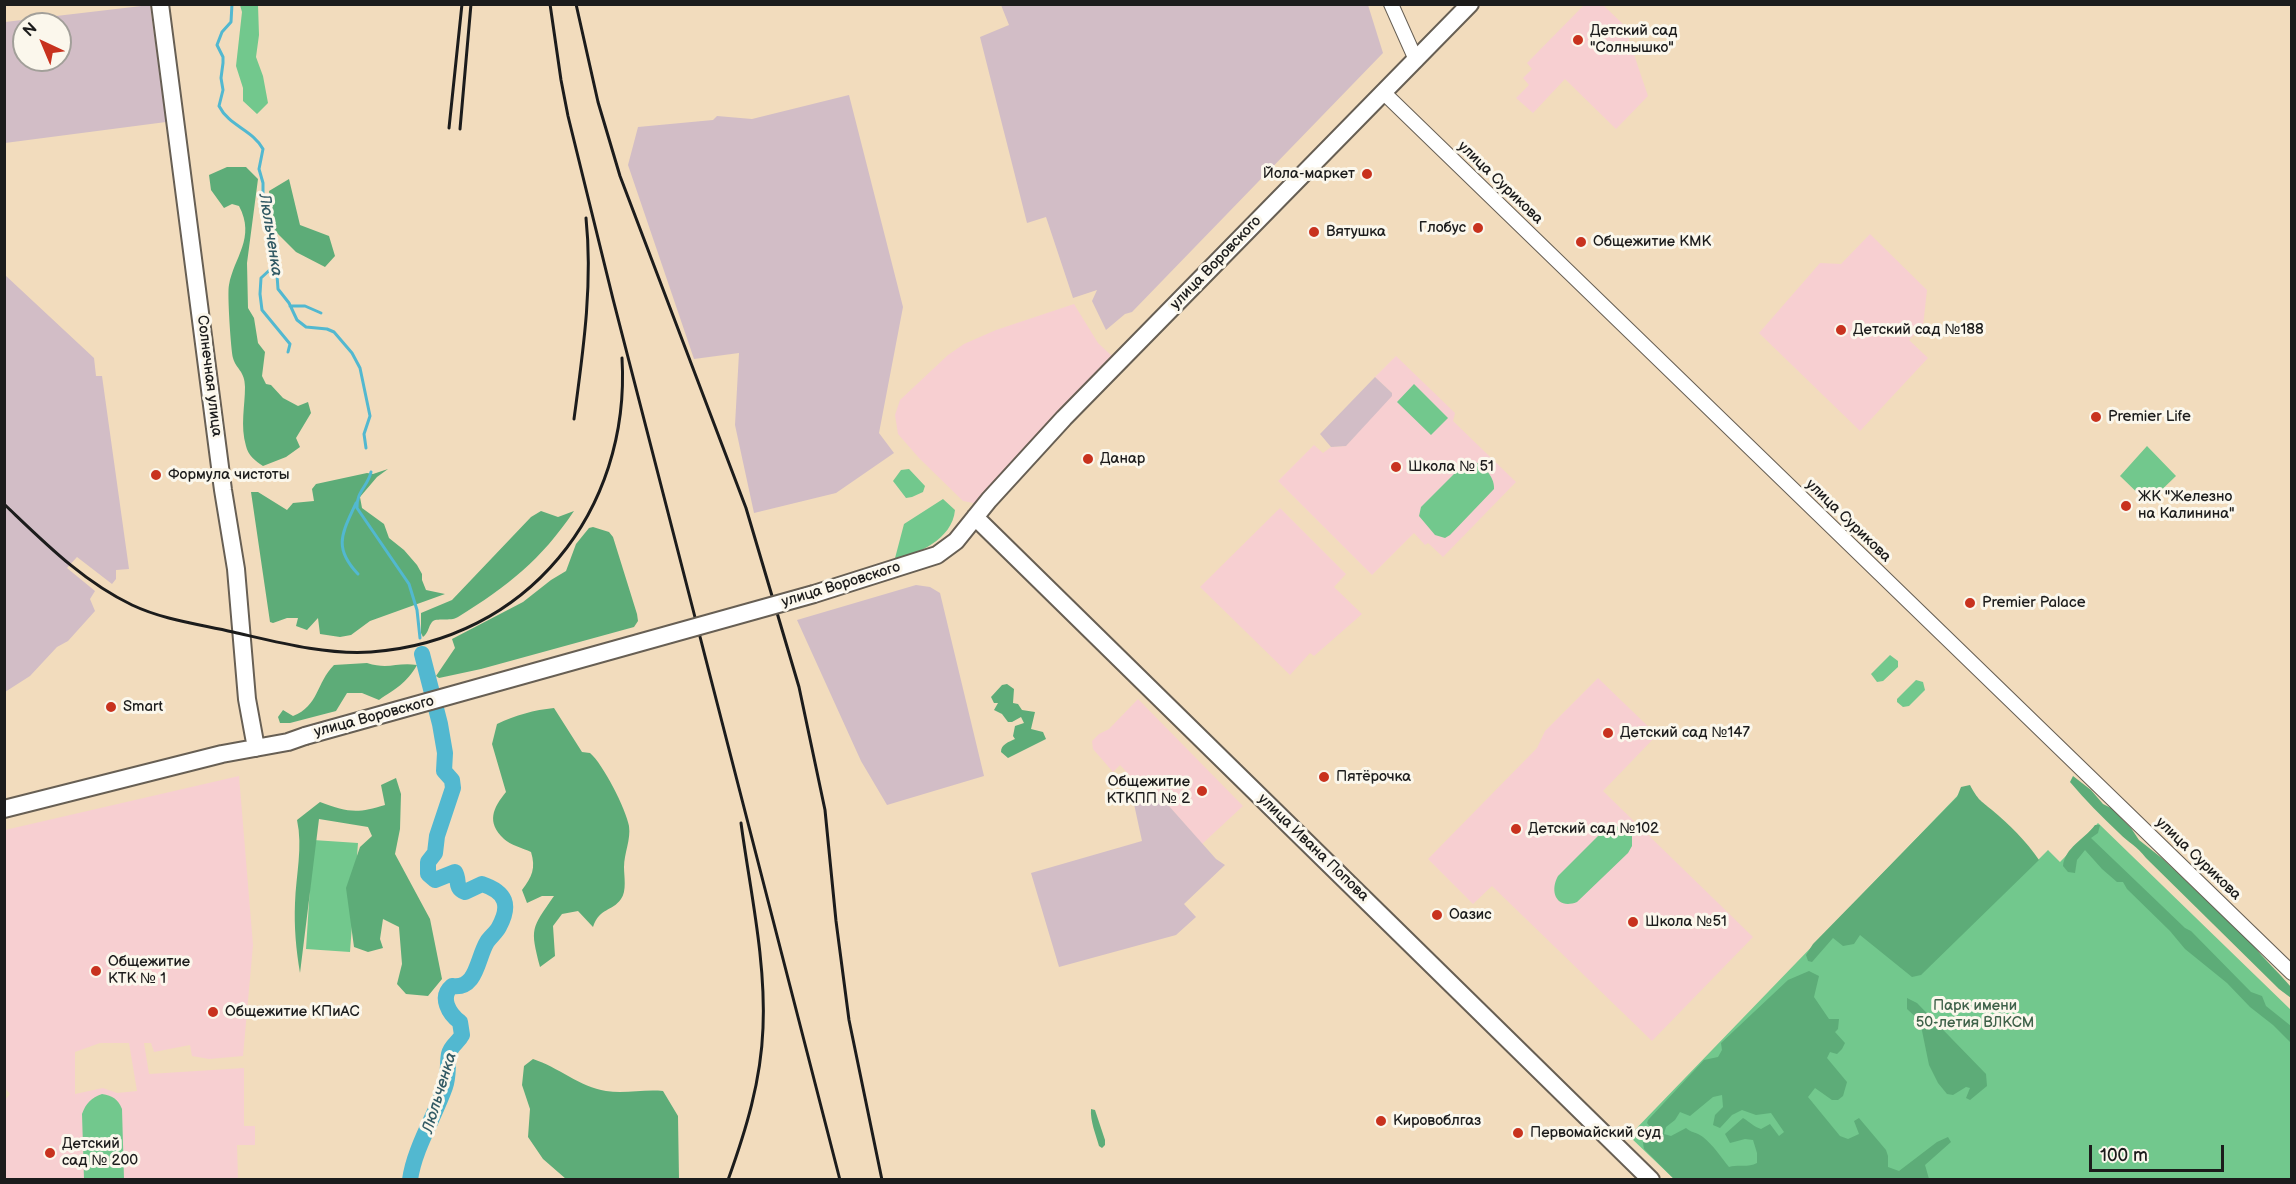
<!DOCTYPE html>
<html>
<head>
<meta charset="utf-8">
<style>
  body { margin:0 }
  #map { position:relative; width:2296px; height:1184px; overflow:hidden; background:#f2dcbd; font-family:"Balsamiq Sans",sans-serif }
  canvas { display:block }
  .frame { position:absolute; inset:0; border:6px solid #1c1c1c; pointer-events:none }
  .north { position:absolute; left:12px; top:12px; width:60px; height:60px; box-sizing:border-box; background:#fbf7ec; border:2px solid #a29f99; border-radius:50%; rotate:316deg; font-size:16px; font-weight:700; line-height:24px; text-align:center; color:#1c1c1c }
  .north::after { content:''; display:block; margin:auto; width:21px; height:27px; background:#c8321e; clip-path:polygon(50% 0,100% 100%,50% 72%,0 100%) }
  .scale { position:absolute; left:2089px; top:1145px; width:135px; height:27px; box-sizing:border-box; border:3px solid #1c1c1c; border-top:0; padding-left:8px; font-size:18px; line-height:21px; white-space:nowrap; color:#1c1c1c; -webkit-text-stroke:4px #fbf7ec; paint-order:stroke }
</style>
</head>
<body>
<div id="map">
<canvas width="2296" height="1184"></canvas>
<div class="frame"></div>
<div class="north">N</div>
<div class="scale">100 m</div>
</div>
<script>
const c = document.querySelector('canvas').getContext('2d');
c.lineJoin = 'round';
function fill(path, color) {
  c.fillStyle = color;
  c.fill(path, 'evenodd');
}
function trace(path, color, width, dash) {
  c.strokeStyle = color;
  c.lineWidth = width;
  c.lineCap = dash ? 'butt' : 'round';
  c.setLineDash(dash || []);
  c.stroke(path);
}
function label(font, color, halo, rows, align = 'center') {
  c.font = font + ' "Balsamiq Sans",sans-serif';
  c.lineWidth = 6;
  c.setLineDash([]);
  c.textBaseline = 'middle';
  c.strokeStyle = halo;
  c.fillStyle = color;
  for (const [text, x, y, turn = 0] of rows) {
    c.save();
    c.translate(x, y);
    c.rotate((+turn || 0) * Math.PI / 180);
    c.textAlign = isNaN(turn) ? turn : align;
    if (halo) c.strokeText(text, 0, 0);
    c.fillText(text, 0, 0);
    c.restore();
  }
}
const built = new Path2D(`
  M1585 4 1603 5 1624 25 1648 96 1616 129 1565 79 1533 113 1516 98 1529 85 1523 78 1532 69 1527 63Z
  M1870 234 1927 290 1923 326 1909 340 1928 358 1860 431 1759 333 1820 263 1841 264Z
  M1074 304 1098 343 1113 357 978 504 963 501 919 458 898 434 895 415 900 400 948 355 964 344 996 330Z
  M1396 356 1455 413 1453 421 1516 482 1443 557 1428 543 1425 545 1414 533 1372 575 1278 481 1314 445 1323 453 1331 447 1346 446 1392 393 1375 377Z
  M1280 508 1346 574 1334 587 1362 614 1314 656 1310 653 1290 675 1200 587Z
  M1598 678 1657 735 1603 791 1753 937 1652 1041 1492 886 1473 904 1428 859 1537 748 1545 731Z
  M1138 699 1243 806 1202 844 1161 797 1152 799 1120 765 1113 772 1093 749 1092 741 1099 734 1109 729Z
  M239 776 253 945 243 1056 209 1059 192 1056 190 1045 154 1052 151 1043H144L149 1074 244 1068V1126H255V1145H237L238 1179H5V1100L10 1094 5 1088V830ZM100 1043H129L137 1091 117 1093 103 1088 75 1094V1052Z`);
const industrial = new Path2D(`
  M150 5 166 122 5 143V22ZM24 24H60V60H24Z
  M1368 5 1383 53 1132 312 1125 314 1106 330 1092 301 1097 290 1073 298 1046 217 1027 223 980 37 1009 25 1001 5Z
  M849 95 903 307 879 433 894 453 836 493 754 513 735 425 739 353 694 359 628 165 638 127 713 120 717 116 752 119Z
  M5 275 94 358 96 376H102L129 569 116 570V579L112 584 77 557 67 568 95 591 90 599 95 611 68 641 57 647 30 676 5 692Z
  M1375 377 1392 393V396L1346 446 1331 447 1320 434Z
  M916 585 930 587 940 593 984 776 887 805 861 761 797 620Z
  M1161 797 1216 859 1225 865 1184 904 1196 917 1176 935 1059 967 1031 873 1142 841 1134 804Z`);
const green = new Path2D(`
  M240 5H258L259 35 256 57 263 76 268 103 257 114 243 101V88L236 66 242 12Z
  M1414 384 1448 418 1431 435 1397 402Z
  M2147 446 2176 476 2148 503 2120 476Z
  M1468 460C1481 461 1495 476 1494 489L1450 535 1445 538 1435 535 1419 516 1421 507Z
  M909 469 925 486 923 492 912 497 906 498 893 481 901 470Z
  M943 499 955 510C952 540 919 552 894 562L904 524Z
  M1890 655 1898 661V667L1883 681 1877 682 1871 674Z
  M1916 680 1923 682 1925 690 1909 706 1903 707 1897 702V699Z
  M1963 790 2036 862 2048 850 2060 862 2098 823 2291 1010V1179H1674L1629 1136Z
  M1613 826 1623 827 1632 836V846L1628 853 1577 902C1557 910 1549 892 1558 876L1601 833Z
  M313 840 358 843 350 952 306 949Z
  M102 1094C113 1096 118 1099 122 1109L124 1179H84L82 1114C86 1103 91 1098 102 1094Z`);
const forest = new Path2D(`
  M227 167H246L258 179 247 263 248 308 254 318 258 343 265 352 262 376 266 384 271 385 283 398 298 406 308 402 311 413 296 438 300 447 286 457 263 466C255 461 248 455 246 446 240 426 245 406 245 387 245 371 236 369 233 358 231 351 227 292 229 285 234 257 256 238 239 206L232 204 224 208 211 190 209 175Z
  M289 179 300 225 329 236 335 256 325 267 296 252 273 229 269 191Z
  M388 469 377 477 360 497 362 508 384 524 389 538 404 550 417 565 422 574V580L426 590 445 594 370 621 351 635 340 637 320 634 318 618 307 630 296 626 298 618H287L273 623 270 622 251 492H258L287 510 293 503 314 501 312 489 316 484 367 473 373 474Z
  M541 511 558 517 574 511C541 560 508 586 458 617 450 622 436 617 432 622 428 627 429 632 423 637L421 633V613L452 600 531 517Z
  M593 527 609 532 613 537 637 614 638 621 634 627 481 669 439 678 436 676 455 648 452 639 523 602 551 580 566 571 576 544 589 528Z
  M367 663C389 670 396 662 417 665 406 684 396 688 379 700L362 693H347L336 711 290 723H280L278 717 283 710 293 716C319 706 316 683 334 665Z
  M1007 684 1014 689 1013 703 1018 704 1022 710 1035 712 1031 729 1043 732 1046 739 1008 758 1001 752C1001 744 1009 742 1015 739L1013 736 1015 726 1024 723 1021 717 1012 722H1008L1002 714 994 710 998 703H994L991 697 1002 685Z
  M554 708 582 752 590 753C603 764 626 809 629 826 631 840 624 853 624 867 624 876 627 891 621 899 612 912 600 907 593 927L578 911 562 914 553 926 555 956 540 967C530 928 531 929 554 896H542L527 903 522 890C532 877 536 868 531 852 523 848 510 845 504 839 486 822 493 808 506 792L492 744 497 724C516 715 534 710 554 708Z
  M2073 776 2091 790 2103 804 2111 808 2131 828 2139 840 2163 859 2252 944C2264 959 2278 972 2291 987V998L2279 989 2146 858C2137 846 2129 843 2119 833 2102 817 2085 800 2070 782Z
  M396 778 401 794 400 829 395 854 430 919 442 979 428 996 406 994 397 984 402 964 399 927 383 919 380 939 383 948 368 952 354 947 346 888 360 847 372 836 368 827 319 819 300 973C296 949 294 927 295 903 296 875 303 847 297 820L320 802C347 812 357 814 385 805L381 785Z
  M1970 785C1978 800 1980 800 1992 810 2009 824 2027 842 2039 860L1921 975 1912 977 1860 935 1854 944 1843 946 1833 938 1812 962 1808 961 1806 955 1813 944 1957 797 1961 787Z
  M2095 825H2100L2098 833 2091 838 2185 928 2191 931 2251 992 2262 996 2266 1006 2291 1026V1043L2273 1025 2250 1007 2227 983 2185 949 2170 931 2127 889 2123 882H2117L2102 869 2085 850 2077 860 2075 873 2068 872 2063 866C2065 847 2084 840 2095 825Z
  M1809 971 1819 976 1814 997 1829 1019H1839L1838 1029 1835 1032 1845 1043 1842 1049 1837 1054 1830 1052 1827 1058 1847 1082 1843 1096 1838 1100H1832L1815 1088 1808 1097 1840 1136 1848 1139 1859 1134 1854 1121 1859 1118 1886 1150 1888 1156V1167L1899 1171 1937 1142 1948 1137 1951 1142 1925 1165 1929 1179H1674L1644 1149 1643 1143 1651 1128 1647 1123 1648 1120 1704 1060 1718 1057 1722 1050 1721 1043 1788 980ZM1722 1095 1723 1107 1715 1115 1713 1125 1720 1128 1732 1115 1742 1110 1756 1115 1771 1113 1784 1132 1779 1136 1770 1124 1761 1129C1754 1127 1750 1122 1743 1118L1725 1134 1730 1143 1745 1139 1753 1140 1757 1153V1163C1748 1168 1739 1164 1729 1167 1721 1157 1713 1145 1703 1137 1697 1132 1691 1133 1686 1128L1671 1136 1664 1134 1666 1127 1675 1120 1680 1112 1690 1116 1713 1097Z
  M1907 998 1917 1003 1986 1074 1987 1086 1970 1100 1966 1098 1970 1088 1966 1087 1953 1095 1947 1094 1938 1083 1929 1065 1920 1021 1907 1009Z
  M533 1059C558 1067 580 1087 606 1091 625 1094 644 1089 663 1091L678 1116 679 1179H566L543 1159 528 1137 530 1109 522 1085 524 1066Z
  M1091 1109 1095 1110 1105 1140V1145L1102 1148 1099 1146C1096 1135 1090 1121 1091 1109Z`);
const stream = new Path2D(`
  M232 4 231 22 222 32 217 45 223 57V63L221 78 223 90 219 106C229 126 253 130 263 149L259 169 263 183V200L275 247 278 289 289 303 297 320 306 327 327 329 334 332 352 353 360 368 370 416 364 434 366 448
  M275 265 261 278 260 294 262 310 290 344 288 352
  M290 306H305L321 313
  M371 472C368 486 356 492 357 508L409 584 417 610 420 638
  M356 503C343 532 332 547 358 574`);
const river = new Path2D(`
  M410 1180C414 1149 435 1116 445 1087 449 1076 447 1065 449 1054 451 1045 458 1043 462 1035L460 1022C449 1014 439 997 452 986 477 990 477 958 487 942 490 937 496 933 499 927 511 905 506 892 482 884L465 892C454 888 460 880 455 872L435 880 428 874V862L435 853 437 836 453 788 452 780 444 771 445 753 440 724 422 654`);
const minor = new Path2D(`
  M1391 4 1416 60
  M1383 92 2292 973`);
const major = new Path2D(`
  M160 4 223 490 236 569 247 699 256 748
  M975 517 1651 1180
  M814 594 937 555 956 541 989 500 1064 418 1470 4
  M4 809 222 754 288 742 305 736`);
const rail = new Path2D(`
  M550 4 561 80 568 116 613 299 840 1180
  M576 4 598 102 620 176 746 508 799 687 825 810 836 921 849 1020 882 1180
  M449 128 462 4
  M460 129 471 4
  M574 419C583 352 593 285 586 218
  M4 504C44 542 82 581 132 605 164 620 198 624 233 632 277 642 325 655 371 652 527 641 631 511 622 358
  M728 1180C746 1130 761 1081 763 1028 766 960 750 890 741 823`);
const majorBridge = new Path2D(`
  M305 736 814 594`);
const markers = [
  [1578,40,6,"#c8321e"],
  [1367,174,6,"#c8321e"],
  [1478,228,6,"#c8321e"],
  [1314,232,6,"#c8321e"],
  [1581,242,6,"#c8321e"],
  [1841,330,6,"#c8321e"],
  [2096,417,6,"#c8321e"],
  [1088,459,6,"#c8321e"],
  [1396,467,6,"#c8321e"],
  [156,475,6,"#c8321e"],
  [2126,506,6,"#c8321e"],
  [1970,603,6,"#c8321e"],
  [111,707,6,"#c8321e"],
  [1608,733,6,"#c8321e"],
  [1324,777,6,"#c8321e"],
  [1202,791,6,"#c8321e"],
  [1516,829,6,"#c8321e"],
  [1437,915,6,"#c8321e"],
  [1633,922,6,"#c8321e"],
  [96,971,6,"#c8321e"],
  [213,1012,6,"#c8321e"],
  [1381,1121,6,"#c8321e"],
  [1518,1133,6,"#c8321e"],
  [50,1153,6,"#c8321e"]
];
const poiNames = [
  ["Детский сад",1590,31],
  ["\"Солнышко\"",1590,48],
  ["Йола-маркет",1355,174,"right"],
  ["Глобус",1466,228,"right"],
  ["Вятушка",1326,232],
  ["Общежитие КМК",1593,242],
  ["Детский сад №188",1853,330],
  ["Premier Life",2108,417],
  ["Данар",1100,459],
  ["Школа № 51",1408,467],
  ["Формула чистоты",168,475],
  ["ЖК \"Железно",2138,497],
  ["на Калинина\"",2138,514],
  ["Premier Palace",1982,603],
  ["Smart",123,707],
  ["Детский сад №147",1620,733],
  ["Пятёрочка",1336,777],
  ["Общежитие",1190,782,"right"],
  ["КТКПП № 2",1190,799,"right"],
  ["Детский сад №102",1528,829],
  ["Оазис",1449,915],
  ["Школа №51",1645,922],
  ["Общежитие",108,962],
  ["КТК № 1",108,979],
  ["Общежитие КПиАС",225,1012],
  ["Кировоблгаз",1393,1121],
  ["Первомайский суд",1530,1133],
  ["Детский",62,1144],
  ["сад № 200",62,1161]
];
const streetNames = [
  ["улица Сурикова",1500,183,44],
  ["улица Воровского",1216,263,-46],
  ["Солнечная улица",209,376,83],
  ["улица Сурикова",1848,521,44],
  ["улица Воровского",841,585,-17],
  ["улица Воровского",374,717,-15],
  ["улица Ивана Попова",1313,848,44],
  ["улица Сурикова",2198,859,44]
];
const parkNames = [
  ["Парк имени",1975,1006],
  ["50-летия ВЛКСМ",1975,1023]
];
const waterNames = [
  ["Люльченка",270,235,81],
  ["Люльченка",440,1093,-73]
];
fill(built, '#f7cfd1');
fill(industrial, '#d2bdc6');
fill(green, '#72c88d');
fill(forest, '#5dac78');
trace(stream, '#52b8d0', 3);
trace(river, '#52b8d0', 16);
trace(minor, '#675f54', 16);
trace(major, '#675f54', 20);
trace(minor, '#fff', 14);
trace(major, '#fff', 16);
trace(rail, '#1c1c1c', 3);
trace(majorBridge, '#675f54', 20, []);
trace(majorBridge, '#fff', 16);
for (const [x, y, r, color] of markers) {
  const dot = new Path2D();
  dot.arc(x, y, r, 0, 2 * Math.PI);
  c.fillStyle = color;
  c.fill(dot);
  trace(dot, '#fbf7ec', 2);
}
label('15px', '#1c1c1c', '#fbf7ec', poiNames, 'left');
label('15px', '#1c1c1c', '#fbf7ec', streetNames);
label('15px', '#3e6149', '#fbf7ec', parkNames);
label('italic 16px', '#325a64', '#fbf7ec', waterNames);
</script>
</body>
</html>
